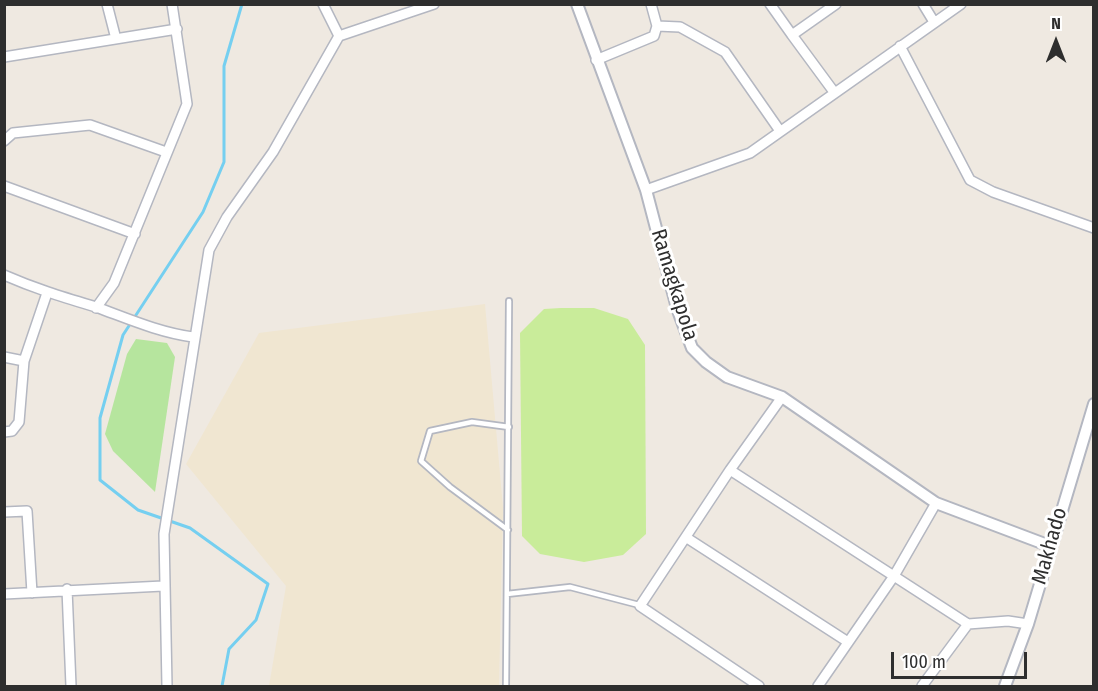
<!DOCTYPE html>
<html>
<head>
<meta charset="utf-8">
<style>
  body { margin:0 }
  #map { position:relative; width:1098px; height:691px; overflow:hidden; background:#efe9e1; font-family:"Fira Sans Condensed",sans-serif }
  canvas { display:block }
  .frame { position:absolute; inset:0; border:6px solid #2e2e2e; pointer-events:none }
  .north { position:absolute; left:1026px; top:12px; width:60px; height:60px; -webkit-text-stroke:4px #fff; paint-order:stroke; rotate:0deg; font-size:16px; font-weight:700; line-height:24px; text-align:center; color:#2e2e2e }
  .north::after { content:''; display:block; margin:auto; width:21px; height:27px; background:#2e2e2e; clip-path:polygon(50% 0,100% 100%,50% 72%,0 100%) }
  .scale { position:absolute; left:891px; top:652px; width:136px; height:27px; box-sizing:border-box; border:3px solid #2e2e2e; border-top:0; padding-left:8px; font-size:18px; line-height:21px; white-space:nowrap; color:#2e2e2e; -webkit-text-stroke:4px #fff; paint-order:stroke }
</style>
</head>
<body>
<div id="map">
<canvas width="1098" height="691"></canvas>
<div class="frame"></div>
<div class="north">N</div>
<div class="scale">100 m</div>
</div>
<script>
const c = document.querySelector('canvas').getContext('2d');
c.lineJoin = 'round';
function fill(path, color) {
  c.fillStyle = color;
  c.fill(path, 'evenodd');
}
function trace(path, color, width, dash) {
  c.strokeStyle = color;
  c.lineWidth = width;
  c.lineCap = dash ? 'butt' : 'round';
  c.setLineDash(dash || []);
  c.stroke(path);
}
function label(font, color, halo, rows, align = 'center') {
  c.font = font + ' "Fira Sans Condensed",sans-serif';
  c.lineWidth = 6;
  c.setLineDash([]);
  c.textBaseline = 'middle';
  c.strokeStyle = halo;
  c.fillStyle = color;
  for (const [text, x, y, turn = 0] of rows) {
    c.save();
    c.translate(x, y);
    c.rotate((+turn || 0) * Math.PI / 180);
    c.textAlign = isNaN(turn) ? turn : align;
    if (halo) c.strokeText(text, 0, 0);
    c.fillText(text, 0, 0);
    c.restore();
  }
}
const education = new Path2D(`
  M485 304 503 508 499 686H269L286 586 186 464 259 333Z`);
const green = new Path2D(`
  M136 339 167 343 175 357 155 492 113 451 105 434 127 354Z`);
const pitch = new Path2D(`
  M561 308H594L628 319 645 345 646 534 623 555 584 562 540 554 522 536 520 333 544 309Z`);
const stream = new Path2D(`
  M222 686 229 649 256 620 268 584 190 528 138 510 100 480V418L123 335 203 212 224 162V66L242 4`);
const service = new Path2D(`
  M508 530 450 487 421 461 430 431 472 422 509 427
  M507 594 570 587 639 605
  M506 686 509 301`);
const minor = new Path2D(`
  M107 4 116 39
  M323 4 339 36
  M770 4 792 35 836 4
  M923 4 934 22
  M657 26 680 27 725 52 780 131
  M792 35 834 92
  M900 46 970 180 993 192 1094 228
  M4 57 177 29
  M596 60 654 36 657 26 651 4
  M4 141 13 133 90 125 166 152
  M4 186 135 234
  M646 190 750 153 961 4
  M4 275C36 289 63 297 96 307 129 319 158 332 193 337
  M96 308 114 283 187 104 172 4
  M4 357 24 361
  M4 432 12 431 19 422 24 361 47 293
  M730 470 782 397
  M4 512 27 511 32 593
  M687 538 848 642
  M67 589 71 686
  M4 594 163 586
  M167 686 164 534 209 250 227 217 273 152 339 36 434 4
  M759 686 640 606 730 470 968 624
  M818 686 894 576 936 503
  M922 686 968 624 1008 621 1028 624`);
const tertiary = new Path2D(`
  M577 4 646 190 677 308 692 348 706 362 727 377 782 397 936 503 1050 546
  M1005 686 1028 624 1094 404`);
const streetNames = [
  ["Ramagkapola",674,285,73],
  ["Makhado",1050,546,-74]
];
fill(education, '#f0e6d1');
fill(green, '#b6e59e');
fill(pitch, '#c9ec9a');
trace(stream, '#75cff0', 3);
trace(service, '#b4b7c1', 8);
trace(minor, '#b4b7c1', 12);
trace(tertiary, '#b4b7c1', 14);
trace(service, '#fff', 4.5);
trace(minor, '#fff', 9);
trace(tertiary, '#fff', 10);
label('21px', '#2e2e2e', '#fff', streetNames);
</script>
</body>
</html>
